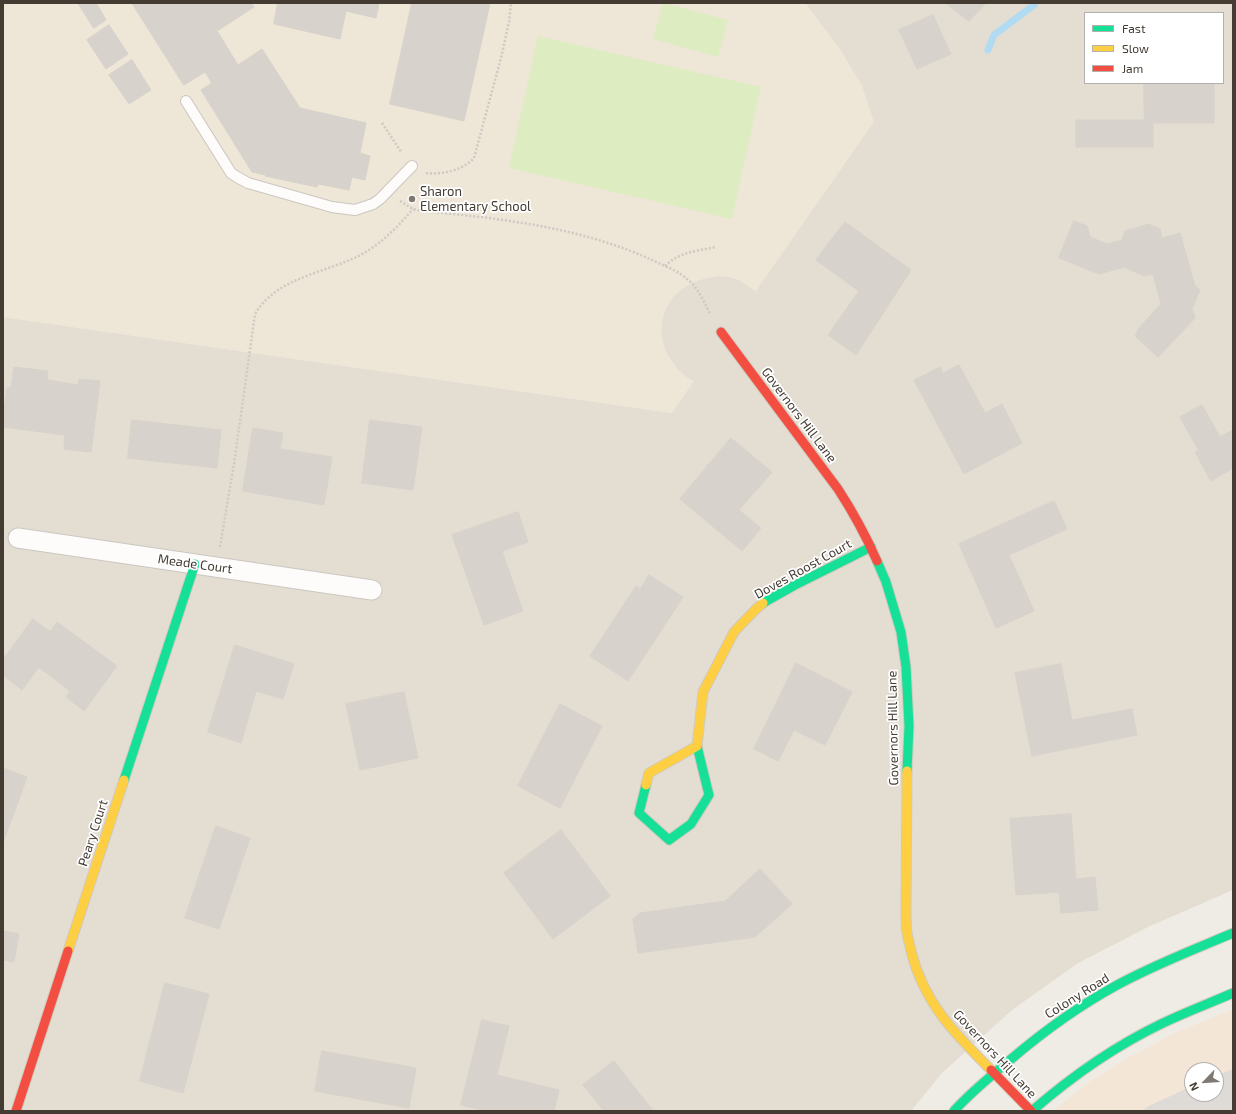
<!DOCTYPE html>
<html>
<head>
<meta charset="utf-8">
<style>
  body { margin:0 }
  #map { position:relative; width:1236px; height:1114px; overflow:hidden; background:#efebe5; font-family:"Exo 2",sans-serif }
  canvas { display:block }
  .frame { position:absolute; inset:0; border:4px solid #443c32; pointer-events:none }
  .legend { position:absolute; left:1084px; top:12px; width:140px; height:72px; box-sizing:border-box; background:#fff; border:1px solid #b4b1ad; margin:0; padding:5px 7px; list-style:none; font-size:12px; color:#443c32 }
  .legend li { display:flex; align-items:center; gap:8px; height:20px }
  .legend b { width:20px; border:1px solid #b4b1ad }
  .north { position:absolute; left:1184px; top:1062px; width:40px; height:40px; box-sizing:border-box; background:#fff; border:1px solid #b4b1ad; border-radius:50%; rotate:245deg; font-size:11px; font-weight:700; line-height:16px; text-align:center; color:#443c32 }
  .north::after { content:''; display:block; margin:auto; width:14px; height:18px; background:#807971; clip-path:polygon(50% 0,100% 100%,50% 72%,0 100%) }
</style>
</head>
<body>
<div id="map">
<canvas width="1236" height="1114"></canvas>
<div class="frame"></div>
<ul class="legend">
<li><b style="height:5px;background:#16e098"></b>Fast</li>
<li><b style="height:5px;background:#ffcf43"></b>Slow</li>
<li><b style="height:5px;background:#f24e42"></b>Jam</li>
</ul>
<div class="north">N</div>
</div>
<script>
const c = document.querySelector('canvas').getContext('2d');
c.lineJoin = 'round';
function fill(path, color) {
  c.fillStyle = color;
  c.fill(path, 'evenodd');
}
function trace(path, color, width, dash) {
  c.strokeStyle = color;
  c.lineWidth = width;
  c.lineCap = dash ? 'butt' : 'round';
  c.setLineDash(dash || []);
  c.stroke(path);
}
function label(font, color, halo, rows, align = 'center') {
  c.font = font + ' "Exo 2",sans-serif';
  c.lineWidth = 3.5;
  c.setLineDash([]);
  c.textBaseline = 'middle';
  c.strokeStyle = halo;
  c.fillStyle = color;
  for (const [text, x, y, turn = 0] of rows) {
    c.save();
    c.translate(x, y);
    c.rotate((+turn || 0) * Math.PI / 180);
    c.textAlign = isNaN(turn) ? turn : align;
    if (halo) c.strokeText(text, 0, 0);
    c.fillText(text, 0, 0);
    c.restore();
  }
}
const residential = new Path2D(`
  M805 3H1233V890L1150 926 1078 963 1012 1010 942 1073 911 1111H3V317L672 413 685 376 678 370 668 356 664 347 661 333 662 320 666 308 673 297 683 288 695 281 707 278 719 276 729 277 739 280 756 291 862 86 839 48ZM1085 13H1223V83H1085Z`);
const commercial = new Path2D(`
  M1233 1009V1111H1053L1089 1082 1128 1058 1173 1034ZM1192 1070H1216V1094H1192Z`);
const education = new Path2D(`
  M3 3H805L839 48 862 86 874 122 756 291 739 280 729 277 719 276 707 278 695 281 683 288 673 297 666 308 662 320 661 333 664 347 668 356 678 370 685 376 694 381 672 413 3 317Z`);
const green = new Path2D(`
  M663 3 728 20 718 57 653 39Z
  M538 36 761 87 732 219 509 168Z`);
const parking = new Path2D(`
  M1233 1069V1111H1142L1149 1106 1192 1086V1094H1216V1076Z`);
const stream = new Path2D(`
  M988 50 994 35 1034 5 1035 3`);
const building = new Path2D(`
  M78 3H96L106 20 94 28Z
  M132 3H251L254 7 217 31 238 65 262 49 300 108 366 123 360 153 370 156 365 180 352 177 349 190 318 184 317 187 265 176 266 175 252 172 201 90 212 83 205 72 184 85Z
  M278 3H379L376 18 346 11 340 39 274 24Z
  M412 3H490L464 121 390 104Z
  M946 3H986L969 21Z
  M933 15 951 54 917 69 899 30Z
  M109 25 128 54 106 69 87 40Z
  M132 60 151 90 129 104 109 75Z
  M1144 83H1214V123H1153V147H1076V120H1144Z
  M1074 221 1087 226 1090 237 1107 244 1122 240 1125 231 1149 224 1160 229 1162 238 1180 233 1195 286 1200 290 1192 309 1195 318 1158 357 1135 336 1139 328 1161 304 1153 274 1144 276 1124 267 1099 274 1059 258Z
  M845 222 911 270 856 355 828 335 859 291 816 260Z
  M959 365 985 413 1002 404 1022 443 964 474 914 380 940 367 943 373Z
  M14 367 48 371 47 380 78 385 79 379 100 381 91 452 64 449 65 435 3 427V417L7 388H11Z
  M1202 405 1220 437 1233 430V468L1211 481 1195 452 1199 451 1180 417Z
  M132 420 221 430 217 468 128 458Z
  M370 420 422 427 413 490 362 483Z
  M253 428 283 433 280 449 332 457 324 505 243 491Z
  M731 438 772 472 739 510 761 528 742 551 680 499Z
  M1054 501 1067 529 1009 555 1034 611 996 628 959 544Z
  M518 512 528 542 502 551 523 611 484 625 452 535Z
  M649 575 683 597 628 681 590 656 636 586 640 589Z
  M33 619 50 632 57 622 117 666 84 711 66 697 70 691 39 667 22 690 3 675V660Z
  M235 645 294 664 283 699 256 691 241 743 208 732Z
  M796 663 852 692 825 745 794 730 778 761 754 749Z
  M1061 664 1072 720 1132 709 1137 735 1032 756 1015 673Z
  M404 692 418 758 360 770 346 704Z
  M560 704 602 726 560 808 518 786Z
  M3 768 27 777 3 843Z
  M1071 814 1076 879 1095 877 1098 910 1061 913 1059 892 1016 895 1010 819Z
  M216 826 250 838 219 929 185 918Z
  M561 830 610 896 553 939 504 873Z
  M760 869 792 904 755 937 638 953 633 919 640 913 725 901Z
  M3 931 19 934 14 962 3 960Z
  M165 983 209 994 183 1093 140 1081Z
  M482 1020 509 1026 497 1075 559 1090 554 1111H487L461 1105Z
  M322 1051 416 1068 409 1108 315 1091Z
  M614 1061 653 1111H604L583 1085Z`);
const path = new Path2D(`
  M382 123 402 153
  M426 173C443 175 463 170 474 158L501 58 509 22 511 3
  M400 201 413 209 421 211C499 218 580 227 652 260 664 266 677 270 687 279 698 287 704 302 710 314
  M665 266C679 252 697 251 716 247
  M220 547 234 464 255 314C275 280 318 274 352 259 376 249 396 229 413 209`);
const lane = new Path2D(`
  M186 101 231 173 237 177 248 183 332 207 355 210 373 204 380 199 412 166`);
const street = new Path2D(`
  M18 538 372 590`);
const fast = new Path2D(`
  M877 561 886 582 901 632 906 667 909 726 907 771
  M763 603 795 585 871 547
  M124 780 195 564
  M646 785 639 813 669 840 691 824 709 795 697 746
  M954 1111C971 1092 991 1076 1010 1060 1044 1031 1080 1005 1119 984 1156 964 1195 949 1233 933
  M1032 1111C1072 1076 1115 1046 1163 1023 1186 1012 1210 1003 1233 993`);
const slow = new Path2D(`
  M907 771 906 911C906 918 906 926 907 933 908 939 910 945 911 951 924 1003 954 1033 991 1070
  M646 785 649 773 697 746 703 692 734 632 755 610 763 603
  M68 951 124 780`);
const jam = new Path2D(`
  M721 332 838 489C853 512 866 536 877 561
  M991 1070 1031 1111
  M16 1111 68 951`);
const markers = [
  [412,199,4,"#807971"]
];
const poiNames = [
  ["Sharon",420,192],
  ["Elementary School",420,207]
];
const streetNames = [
  ["Governors Hill Lane",799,415,53],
  ["Meade Court",195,564,8],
  ["Doves Roost Court",803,569,-29],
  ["Governors Hill Lane",893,728,-91],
  ["Peary Court",93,833,-72],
  ["Colony Road",1077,996,-32],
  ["Governors Hill Lane",995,1054,47]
];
fill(residential, '#e4ddd2');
fill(commercial, '#f4e6d6');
fill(education, '#eee6d6');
fill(green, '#deecc2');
fill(parking, '#dedad6');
trace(stream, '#b1dbf2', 7);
fill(building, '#d7d2cc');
trace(building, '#d7d2cb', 1);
trace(lane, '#cbc7c1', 12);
trace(street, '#cbc7c1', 21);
trace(fast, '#d0cabd', 11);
trace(slow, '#d0cabd', 11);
trace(jam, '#d0cabd', 11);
trace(path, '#cdcac5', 2.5, [2, 2]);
trace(lane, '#fdfcfb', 10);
trace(street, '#fdfcfb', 19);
trace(fast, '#16e098', 9);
trace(slow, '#ffcf43', 9);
trace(jam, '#f24e42', 9);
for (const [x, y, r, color] of markers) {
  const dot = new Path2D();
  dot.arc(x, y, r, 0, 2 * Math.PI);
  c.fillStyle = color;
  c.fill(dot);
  trace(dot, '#fff', 1.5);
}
label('13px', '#443c32', '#fff', poiNames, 'left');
label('13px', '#443c32', '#fff', streetNames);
</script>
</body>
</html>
